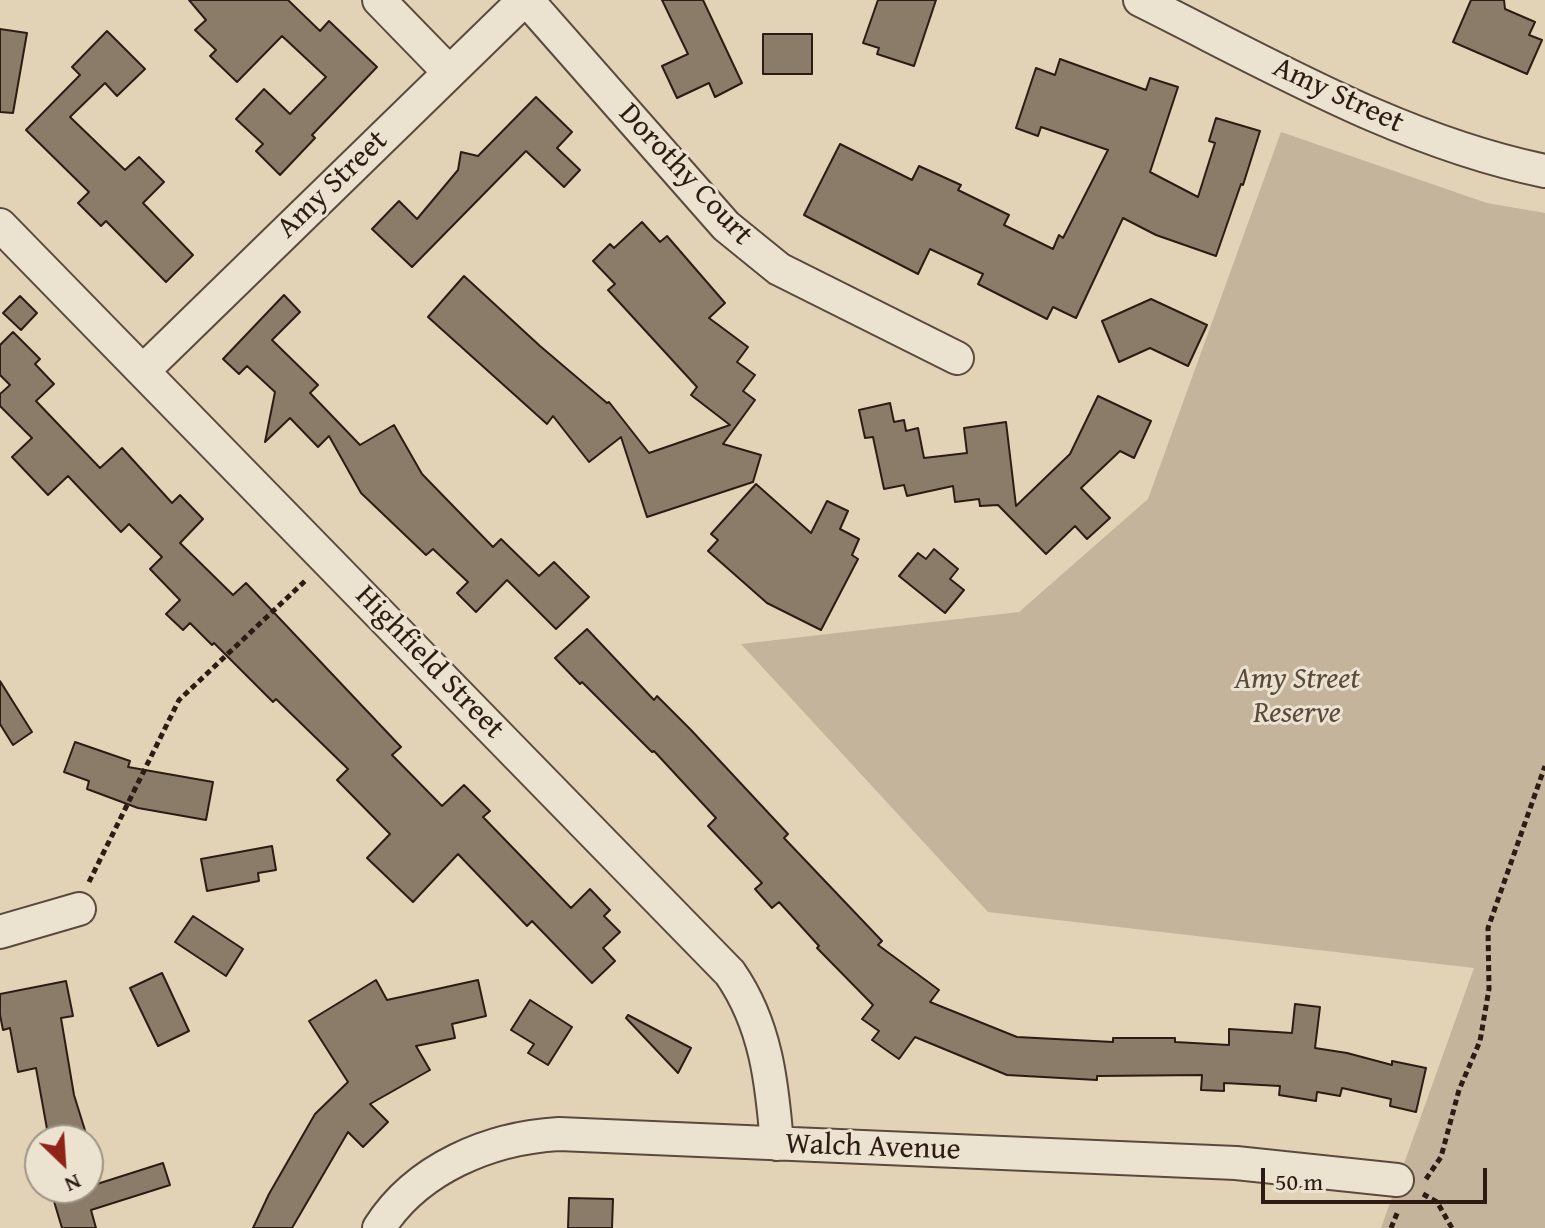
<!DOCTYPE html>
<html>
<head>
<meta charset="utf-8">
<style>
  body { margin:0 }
  #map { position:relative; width:1545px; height:1228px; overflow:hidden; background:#e2d3b7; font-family:"Gentium Book Plus",serif }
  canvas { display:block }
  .north { position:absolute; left:24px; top:1124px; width:80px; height:80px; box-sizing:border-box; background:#ece2d0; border:2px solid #9f9385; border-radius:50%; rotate:155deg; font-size:22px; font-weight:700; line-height:32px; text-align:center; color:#2c1c14 }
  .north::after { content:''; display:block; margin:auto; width:28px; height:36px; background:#8f2418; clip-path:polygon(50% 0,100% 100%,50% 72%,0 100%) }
  .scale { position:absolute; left:1261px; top:1168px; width:226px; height:36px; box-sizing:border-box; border:4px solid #2c1c14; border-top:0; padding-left:10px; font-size:24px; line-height:28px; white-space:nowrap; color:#2c1c14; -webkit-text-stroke:6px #ece2d0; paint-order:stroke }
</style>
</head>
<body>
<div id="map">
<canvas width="1545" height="1228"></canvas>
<div class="north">N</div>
<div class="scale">50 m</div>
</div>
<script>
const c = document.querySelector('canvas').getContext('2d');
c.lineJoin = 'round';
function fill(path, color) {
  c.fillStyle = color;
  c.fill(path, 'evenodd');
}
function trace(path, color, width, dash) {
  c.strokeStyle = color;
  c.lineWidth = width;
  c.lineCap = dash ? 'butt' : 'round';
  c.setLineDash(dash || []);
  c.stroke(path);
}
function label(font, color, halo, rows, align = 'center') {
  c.font = font + ' "Gentium Book Plus",serif';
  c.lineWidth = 6;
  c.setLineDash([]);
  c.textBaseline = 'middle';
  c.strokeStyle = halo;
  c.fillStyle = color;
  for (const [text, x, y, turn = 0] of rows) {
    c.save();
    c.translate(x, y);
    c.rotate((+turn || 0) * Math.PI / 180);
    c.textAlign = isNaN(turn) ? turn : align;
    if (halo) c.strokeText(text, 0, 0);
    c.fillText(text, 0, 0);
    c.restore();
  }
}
const green = new Path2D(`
  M1281 132 1487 203 1545 213V1228H1381L1474 968 988 912 741 644 1019 612 1148 499Z`);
const building = new Path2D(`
  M189 0H288L320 31 329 21 377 67 312 135 315 138 280 175 256 151 263 144 236 119 264 89 290 114 326 77 282 36 237 82 210 56 216 50 195 30 206 20Z
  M662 0H703L742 83 715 97 709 83 677 98 662 66 688 54Z
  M878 0H936L914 66 877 54 879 48 863 43Z
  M1471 0H1504L1505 9 1535 22 1529 35 1542 40 1527 74 1453 42Z
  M0 29 27 33 13 113 0 112Z
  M107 31 145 69 117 96 105 83 70 117 125 170 139 157 164 182 143 203 193 255 166 282 106 221 101 226 78 203 89 192 26 130 80 75 72 67Z
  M763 34H812V74H763Z
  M1060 59 1146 90 1150 78 1178 87 1150 172 1198 197 1215 143 1209 141 1216 118 1260 131 1243 185 1241 184 1216 256 1156 235 1123 218 1076 318 1053 307 1047 319 978 284 983 274 930 249 918 274 804 215 840 144 912 180 919 166 961 185 958 190 1009 215 1004 225 1053 249 1059 235 1063 238 1108 150 1041 127 1038 136 1016 128 1036 68 1055 75Z
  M536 97 572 132 557 148 580 170 564 187 526 151 412 267 372 229 399 201 417 219 458 170 461 152 478 156Z
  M642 222 660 242 667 236 725 303 709 318 748 347 737 362 755 375 743 391 755 400 723 444 761 455 753 482 647 517 621 437 589 462 553 416 547 424 428 317 464 276 540 346 607 403 609 402 649 453 730 425 691 395 697 387 608 290 615 284 593 261 610 244 614 248Z
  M284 295 300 312 272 340 318 385 310 393 360 445 394 425 422 474 493 547 501 539 539 576 554 562 589 597 556 629 507 580 476 612 457 593 468 582 433 549 426 555 361 493 329 436 318 447 290 418 265 442 275 392 247 366 239 374 223 359Z
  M20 296 37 313 21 330 3 313Z
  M1151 299 1207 325 1188 366 1150 348 1119 362 1102 321Z
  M13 332 40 359 35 364 54 384 36 401 100 468 122 448 172 503 180 495 203 519 180 543 233 595 246 583 401 747 392 755 442 806 464 785 490 811 483 817 571 908 590 889 610 910 604 916 620 932 603 948 615 961 592 983 532 921 527 926 458 854 413 902 367 858 390 834 337 780 348 769 276 699 273 702 214 643 212 645 190 623 183 630 166 614 180 600 150 569 162 557 129 524 121 532 68 476 48 495 12 457 32 438 0 406V394L10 385 0 375V345Z
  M1098 396 1151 421 1134 458 1120 451 1081 488 1110 518 1087 539 1075 526 1046 554 998 505 980 506 979 499 955 502 953 486 907 496 904 485 884 489 873 437 865 438 859 410 890 403 894 422 904 420 906 431 918 428 924 458 967 453 964 428 1006 422 1016 506 1070 454Z
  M756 484 811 533 827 501 848 511 840 529 859 539 852 555 858 559 821 630 767 603 708 551 718 540 711 534Z
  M934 549 958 569 950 579 964 590 945 613 899 576 918 553 926 559Z
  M587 629 654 700 657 696 691 730 788 834 784 838 882 941 878 945 939 990 930 1002 1017 1037 1113 1042V1038H1175V1042L1229 1045V1029L1292 1033 1295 1004 1320 1007 1315 1048 1347 1053 1392 1065V1061L1426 1068 1416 1112 1390 1106 1391 1099 1342 1088 1340 1096 1317 1092 1316 1101 1279 1095 1280 1086 1224 1083V1091L1201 1090 1202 1075 1097 1076V1080L1007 1075 915 1037 899 1059 872 1040 879 1031 862 1019 873 1005 817 948 819 946 779 902 772 908 755 889 762 883 708 826 716 818 654 751 652 752 582 682 580 684 555 658Z
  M0 681 32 732 13 745 0 724Z
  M75 742 130 761 128 767 213 782 206 820 138 808 87 789 89 781 64 772Z
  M272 846 276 870 258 873 259 881 207 891 201 859Z
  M193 916 243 949 226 976 175 942Z
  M162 973 189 1031 158 1046 130 988Z
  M376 980 387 1000 478 980 486 1016 452 1024 455 1038 416 1046 430 1070 370 1104 388 1122 363 1147 348 1132 292 1228H253L269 1194 315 1114 348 1082 309 1021Z
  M66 981 73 1016 61 1018 74 1095 88 1140H49L36 1068 18 1072 10 1028 3 1030 0 1015V994Z
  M530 1000 572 1027 548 1065 528 1053 534 1044 511 1030Z
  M628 1015 691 1048 678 1073 626 1018Z
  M163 1163 170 1185 91 1210 96 1228H62L53 1198Z
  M569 1198 613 1199 612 1228H568Z`);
const path = new Path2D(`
  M89 882 179 700 306 580
  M1426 1179 1441 1157 1459 1090 1480 1041 1489 989 1488 928 1545 766
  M1423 1194 1437 1202 1452 1228
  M1391 1228 1398 1211`);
const minor = new Path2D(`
  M379 0 449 72
  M527 0 726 226 779 269 957 358
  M1140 0C1271 65 1400 141 1545 171
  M0 225 730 973C766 1025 772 1082 777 1144
  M143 371 524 0
  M0 932 79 909
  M379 1228C417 1168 490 1138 559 1134L1236 1163 1397 1180`);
const streetNames = [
  ["Amy Street",1338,96,25],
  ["Dorothy Court",685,175,47],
  ["Amy Street",333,185,-44],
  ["Highfield Street",429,663,46],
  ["Walch Avenue",873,1148,2]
];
const parkNames = [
  ["Amy Street",1297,680],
  ["Reserve",1297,714]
];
fill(green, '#c3b49b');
fill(building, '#8b7b69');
trace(building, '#2c1c14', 2);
trace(minor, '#5a4a3d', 36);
trace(path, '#2c1c14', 5, [6, 4]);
trace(minor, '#ece2d0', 32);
label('30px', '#2c1c14', '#ece2d0', streetNames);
label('italic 30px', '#594a3c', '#ece2d0', parkNames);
</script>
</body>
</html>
